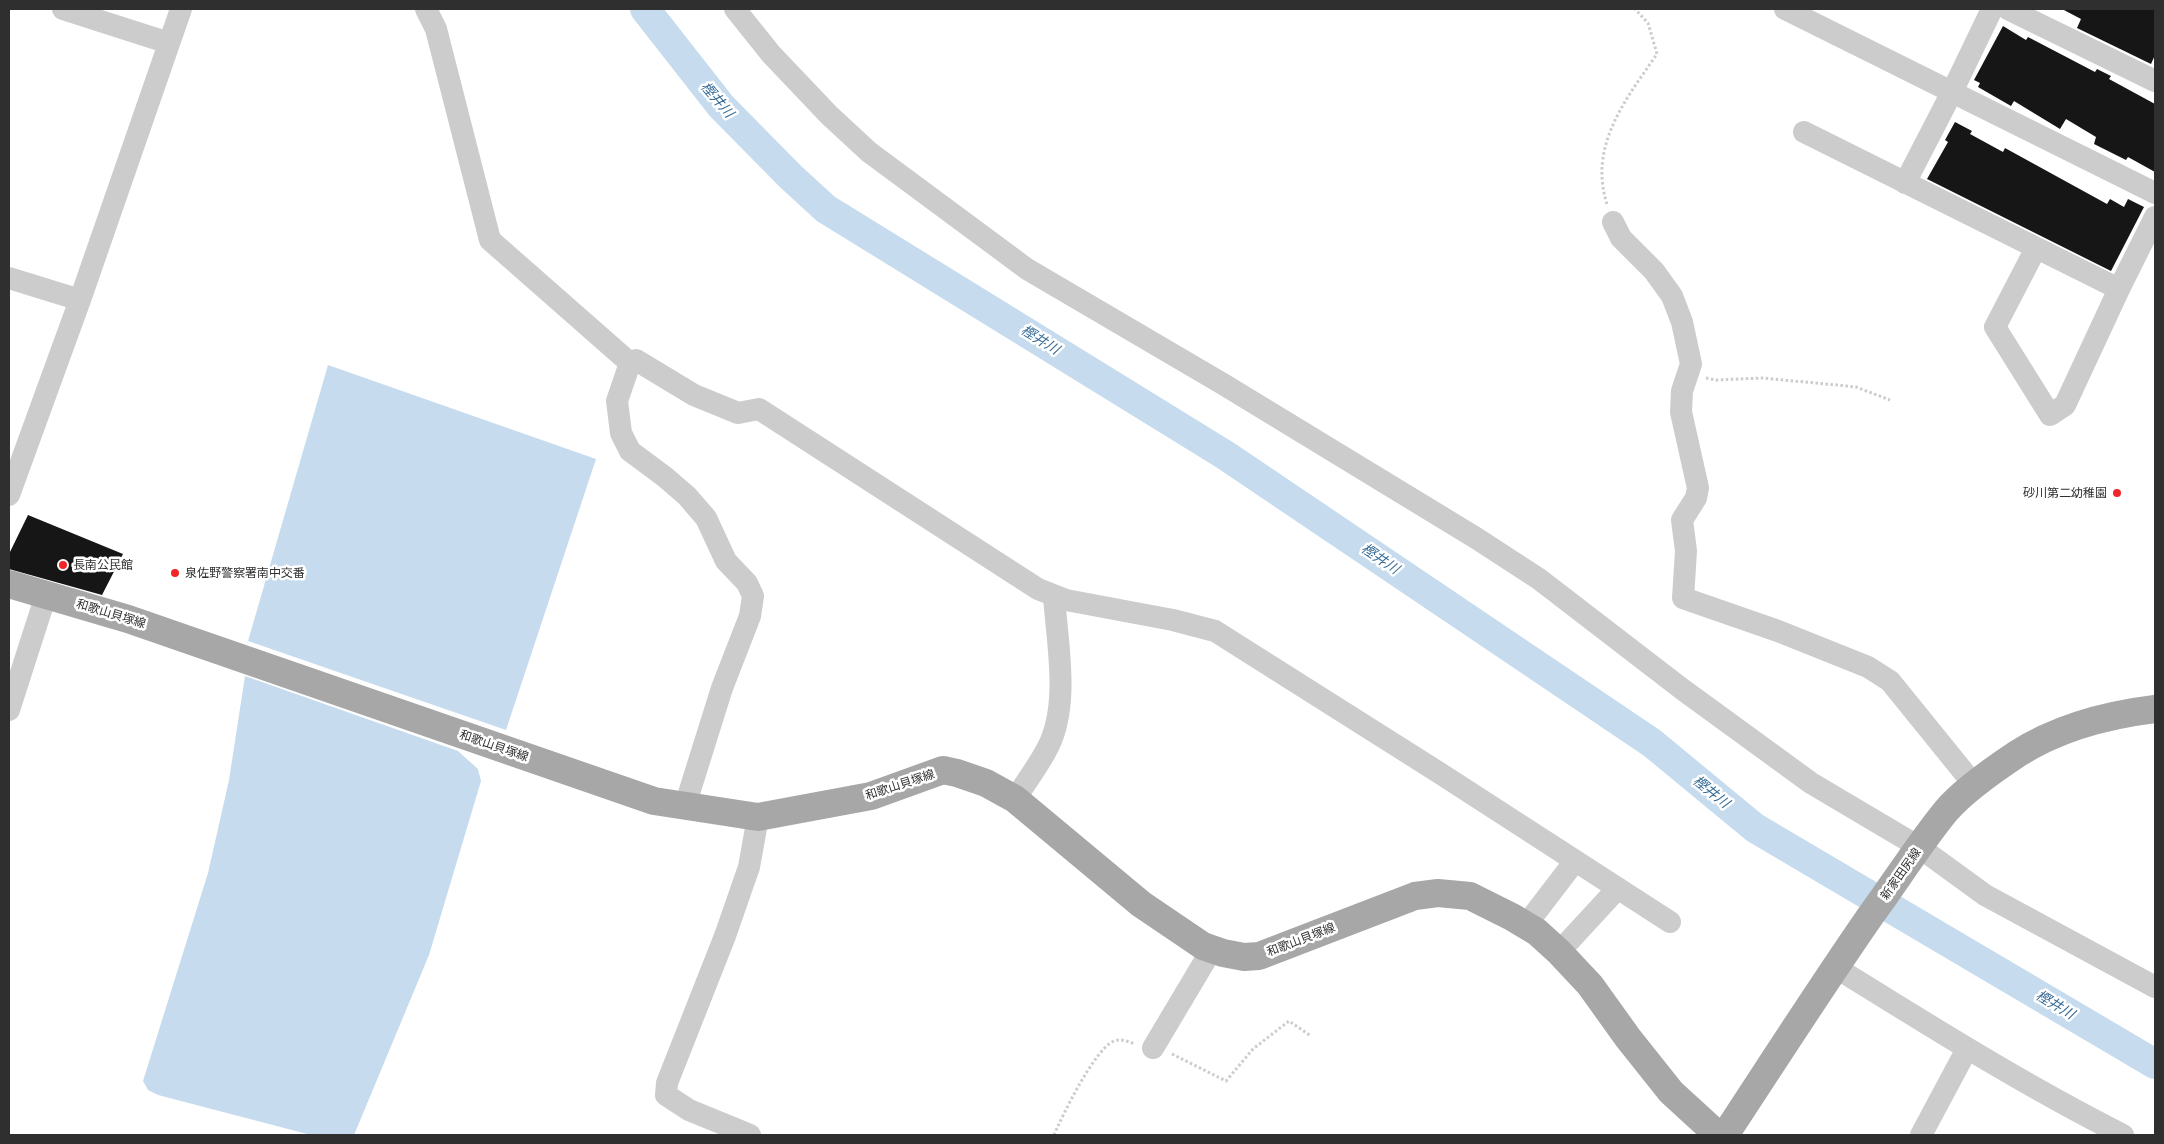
<!DOCTYPE html>
<html>
<head>
<meta charset="utf-8">
<style>
  body { margin:0 }
  #map { position:relative; width:2164px; height:1144px; overflow:hidden; background:#fff; font-family:"Public Sans",sans-serif }
  canvas { display:block }
  .frame { position:absolute; inset:0; border:10px solid #2f2f2f; pointer-events:none }
</style>
</head>
<body>
<div id="map">
<canvas width="2164" height="1144"></canvas>
<div class="frame"></div>
</div>
<script>
const c = document.querySelector('canvas').getContext('2d');
c.lineJoin = 'round';
function fill(path, color) {
  c.fillStyle = color;
  c.fill(path, 'evenodd');
}
function trace(path, color, width, dash) {
  c.strokeStyle = color;
  c.lineWidth = width;
  c.lineCap = dash ? 'butt' : 'round';
  c.setLineDash(dash || []);
  c.stroke(path);
}
function label(font, color, halo, rows, align = 'center') {
  c.font = font + ' "Public Sans","Noto Sans JP",sans-serif';
  c.lineWidth = 5;
  c.setLineDash([]);
  c.textBaseline = 'middle';
  c.strokeStyle = halo;
  c.fillStyle = color;
  for (const [text, x, y, turn = 0] of rows) {
    c.save();
    c.translate(x, y);
    c.rotate((+turn || 0) * Math.PI / 180);
    c.textAlign = isNaN(turn) ? turn : align;
    if (halo) c.strokeText(text, 0, 0);
    c.fillText(text, 0, 0);
    c.restore();
  }
}
const water = new Path2D(`
  M328 365 596 459 506 730 248 641Z
  M245 676 458 751 478 769 481 781 429 955 354 1135H311L158 1095 148 1090 143 1081 208 873 229 780Z`);
const river = new Path2D(`
  M645 9 721 106 791 177 826 209 1225 455 1652 743 1755 828 2155 1064`);
const building = new Path2D(`
  M2062 9H2155V55L2151 64 2077 28 2081 19Z
  M2003 26 2026 40 2028 37 2095 72 2097 69 2111 76 2109 79 2155 104V172L2128 157 2126 160 2094 144 2096 137 2066 119 2060 129 2014 101 2011 106 1978 87 1980 83 1974 80Z
  M1955 122 1972 131 1970 134 2003 152 2005 148 2107 204 2110 199 2124 207 2128 199 2144 207 2111 271 1927 179 1948 142 1945 140Z
  M28 515 123 554 102 595 9 569V554Z`);
const path = new Path2D(`
  M1607 204C1588 146 1626 99 1657 54L1648 23 1635 9
  M1706 378 1716 380 1762 378 1837 385 1856 387 1890 400
  M1172 1054 1226 1081 1253 1049 1289 1021 1311 1036
  M1054 1135C1063 1114 1093 1053 1112 1042 1120 1038 1127 1041 1135 1044`);
const minor = new Path2D(`
  M63 9 169 43
  M426 9 436 29 490 240 630 363 617 401 621 433 630 451 665 477 687 496 706 518 726 561 747 583 753 596 750 616 722 688 685 806
  M735 9 771 54 829 115 869 152 1027 269 1223 384 1476 538 1539 579 1682 689 1811 783 1919 847 1985 895 2155 987
  M1785 9 2155 193
  M2008 9 2155 81
  M1804 132 2119 289 2155 217
  M1905 183 1952 92 1992 9
  M1613 222 1621 238 1654 271 1672 296 1682 322 1691 364 1682 391 1681 412 1698 488 1696 498 1682 520 1686 551 1683 598 1778 631 1868 667 1890 681 1975 786
  M2036 248 1995 327 2050 415 2065 405 2119 289
  M9 278 80 300
  M630 363 636 360 694 395 738 413 759 409 1038 589 1066 600 1173 620 1215 631 1438 772 1670 922
  M9 495 80 300 181 9
  M9 710 46 595
  M1015 799C1026 782 1039 765 1048 747 1070 704 1057 642 1054 596
  M1526 925 1575 861
  M1559 952 1618 888
  M1835 967C1930 1026 2024 1085 2123 1135
  M1153 1048 1212 949
  M750 1135 689 1110 666 1095 667 1083 725 936 749 867 758 817
  M1921 1135 1967 1049`);
const major = new Path2D(`
  M9 584 128 619 654 801 758 817 871 796 943 770 957 773 986 783 1015 799 1141 904 1203 946 1223 953 1244 957 1259 956 1415 896 1438 893 1470 896 1512 917 1537 932 1559 952 1590 985 1628 1038 1671 1092 1718 1135
  M1725 1135C1773 1062 1821 987 1871 915 1896 881 1919 844 1946 811 1962 792 1996 768 2017 754 2059 727 2106 715 2155 709`);
const markers = [
  [2117,493,5,"#f02629"],
  [63,565,5,"#f02629"],
  [175,573,5,"#f02629"]
];
const poiNames = [
  ["砂川第二幼稚園",2107,493,"right"],
  ["長南公民館",73,565],
  ["泉佐野警察署南中交番",185,573]
];
const streetNames = [
  ["和歌山貝塚線",111,614,17],
  ["和歌山貝塚線",494,746,19],
  ["和歌山貝塚線",900,785,-18],
  ["新家田尻線",1901,874,-55],
  ["和歌山貝塚線",1301,940,-21]
];
const waterNames = [
  ["樫井川",717,100,49],
  ["樫井川",1040,340,32],
  ["樫井川",1380,559,34],
  ["樫井川",1711,792,39],
  ["樫井川",2055,1005,31]
];
fill(water, '#c6dcee');
trace(river, '#c6dcee', 30);
fill(building, '#161616');
trace(path, '#ccc', 3, [2.5, 2.5]);
trace(minor, '#ccc', 22);
trace(major, '#a7a7a7', 28);
for (const [x, y, r, color] of markers) {
  const dot = new Path2D();
  dot.arc(x, y, r, 0, 2 * Math.PI);
  c.fillStyle = color;
  c.fill(dot);
  trace(dot, '#fff', 2);
}
label('12px', '#2f2f2f', '#fff', poiNames, 'left');
label('12px', '#2f2f2f', '#fff', streetNames);
label('italic 14px', '#376c96', '#fff', waterNames);
</script>
</body>
</html>
